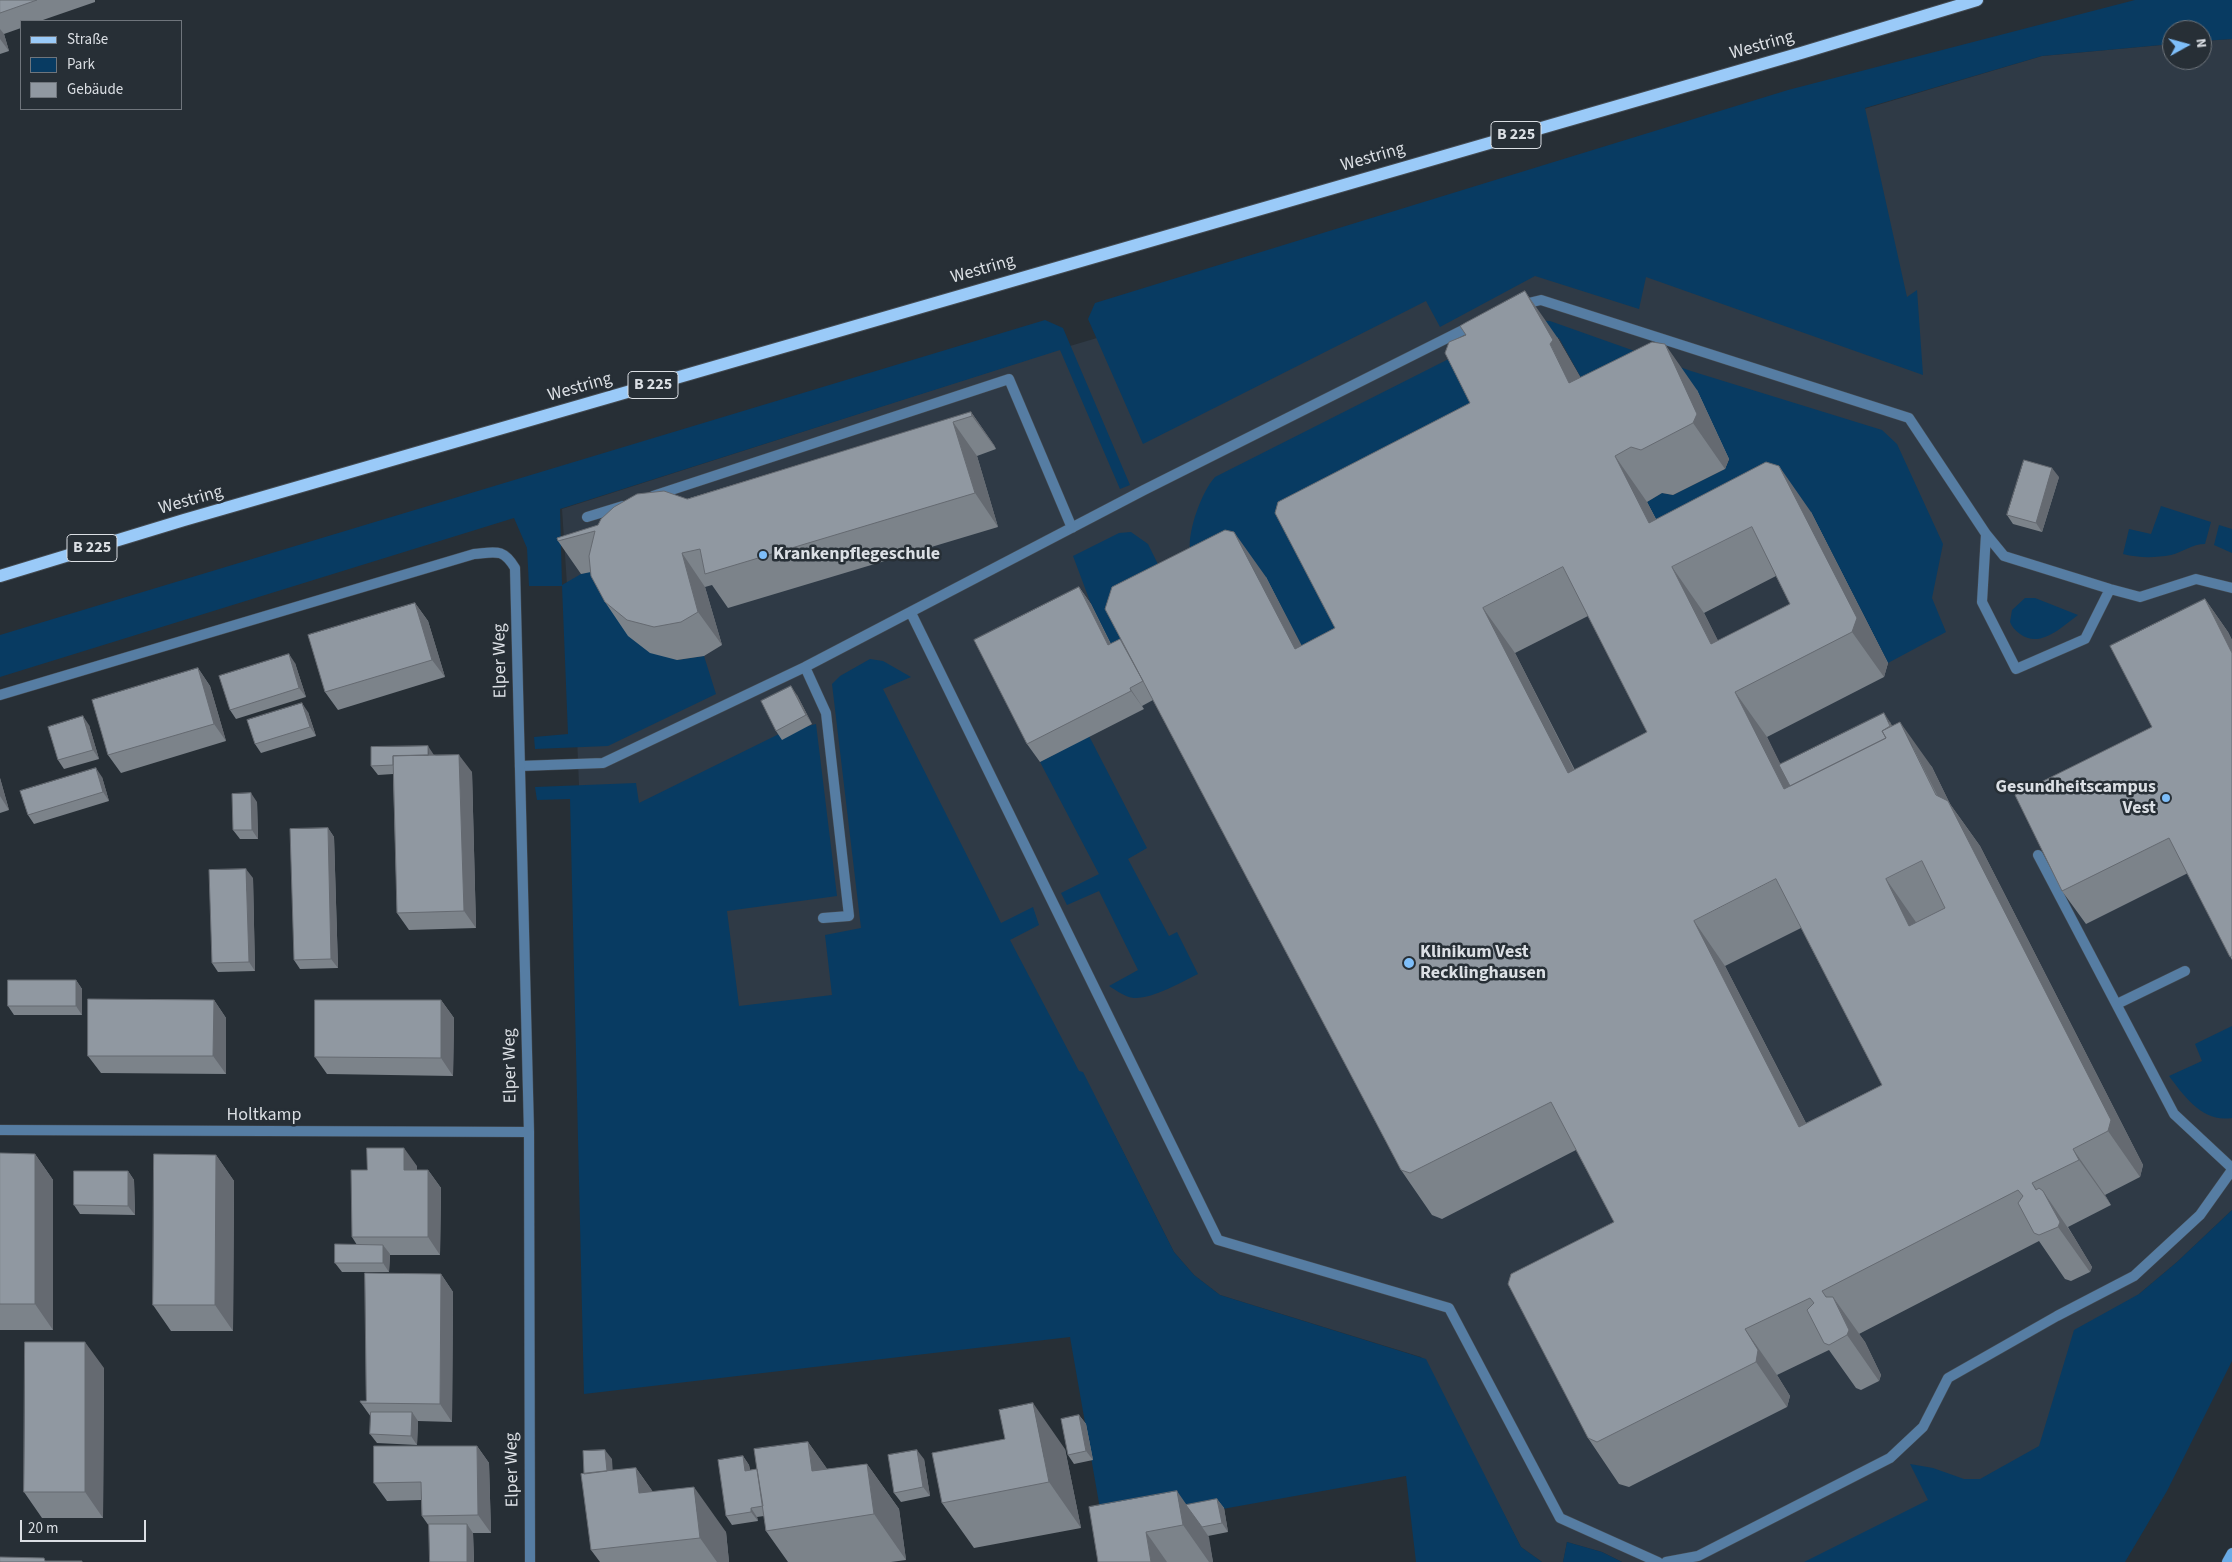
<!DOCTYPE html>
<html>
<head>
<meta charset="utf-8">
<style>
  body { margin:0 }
  #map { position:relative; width:2232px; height:1562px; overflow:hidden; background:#272f36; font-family:"Source Sans 3",sans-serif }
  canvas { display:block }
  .legend { position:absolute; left:20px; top:20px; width:162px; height:90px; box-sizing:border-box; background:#272f36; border:1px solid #6f757c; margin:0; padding:6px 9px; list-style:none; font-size:15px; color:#dbdfe4 }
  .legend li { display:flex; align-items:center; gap:10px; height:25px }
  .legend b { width:25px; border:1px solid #6f757c }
  .north { position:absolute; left:2162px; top:20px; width:50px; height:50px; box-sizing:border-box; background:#272f36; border:1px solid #6f757c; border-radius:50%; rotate:83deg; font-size:14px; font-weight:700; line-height:20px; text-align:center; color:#dbdfe4 }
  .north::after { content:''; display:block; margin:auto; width:18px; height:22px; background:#7ebef9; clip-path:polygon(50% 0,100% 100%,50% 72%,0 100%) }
  .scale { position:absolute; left:20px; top:1520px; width:126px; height:22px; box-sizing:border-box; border:2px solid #dbdfe4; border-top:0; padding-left:6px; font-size:15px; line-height:18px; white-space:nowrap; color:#dbdfe4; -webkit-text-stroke:4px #272f36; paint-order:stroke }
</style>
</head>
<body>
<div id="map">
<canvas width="2232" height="1562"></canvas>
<ul class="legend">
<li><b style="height:6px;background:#9acaf8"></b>Straße</li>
<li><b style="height:14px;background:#083b62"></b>Park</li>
<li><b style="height:14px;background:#9098a1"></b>Gebäude</li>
</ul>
<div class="north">N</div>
<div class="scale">20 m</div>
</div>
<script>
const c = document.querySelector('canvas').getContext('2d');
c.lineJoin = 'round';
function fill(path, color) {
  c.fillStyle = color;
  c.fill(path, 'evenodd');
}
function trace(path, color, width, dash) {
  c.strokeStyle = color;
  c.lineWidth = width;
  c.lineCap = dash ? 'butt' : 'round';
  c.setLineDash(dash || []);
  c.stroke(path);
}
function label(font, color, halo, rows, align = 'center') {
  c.font = font + ' "Source Sans 3",sans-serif';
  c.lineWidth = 5;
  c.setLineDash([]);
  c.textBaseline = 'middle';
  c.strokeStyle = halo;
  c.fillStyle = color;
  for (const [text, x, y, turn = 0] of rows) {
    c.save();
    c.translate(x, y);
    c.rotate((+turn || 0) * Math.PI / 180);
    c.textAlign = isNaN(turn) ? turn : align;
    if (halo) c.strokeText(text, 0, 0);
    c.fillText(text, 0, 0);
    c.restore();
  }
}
const built = new Path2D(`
  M2232 39V1210L2177 1262 2139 1294 2011 1562H1622L1602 1552 1567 1542 1563 1562H1542L1521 1547 1421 1357 1220 1295 1194 1275 1174 1252 1115 1136 595 1176 577 737 562 509 1060 349 2042 56 2172 44V60H2202V41Z`);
const green = new Path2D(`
  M2135 0H2232V39L2202 41V30H2172V44L2042 56 1865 108 1907 297 1917 290 1923 375 1646 277 1639 309 1535 276 1440 327 1426 301 1143 444 1088 319 1095 303 1788 90Z
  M1045 320 1063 328 1130 485 1120 489 1060 350 560 509 562 585 581 574 618 564 677 660 704 656 716 694 608 746 535 749 534 737 568 734 562 586H529L527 548 514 518 0 677V635Z
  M1532 320 1550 321 1691 371 1882 430 1897 444 1943 544 1932 598 1946 632 1888 663 1811 512 1798 508 1681 568 1647 502 1662 493 1673 495 1725 469 1729 460 1585 385 1559 338 1497 368 1367 674 1327 694 1190 549C1188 530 1202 491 1215 477L1520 323Z
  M2161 506 2211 522 2205 544C2192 544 2183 552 2171 555 2154 558 2139 558 2123 554L2129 529 2151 534Z
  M2219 525 2232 529V553L2214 545Z
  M1131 532 1148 544 1182 613 1120 663 1091 604 1073 556 1119 533Z
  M2025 598H2035L2078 615C2062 627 2040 649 2020 634 2015 630 2012 627 2010 622L2012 610Z
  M870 659 883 661 911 677 883 689 1001 923 1033 907 1039 925 1010 940 1079 1071 1083 1072 1174 1252 1194 1275 1220 1295 1426 1359 1521 1547 1542 1562H1416L1406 1476 1167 1519 1103 1526 1070 1337 584 1394 570 799 537 800 535 787 636 783 639 803 779 734 816 724 837 896 727 911 739 1006 832 995 825 935 861 928 832 684 840 676Z
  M1089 736 1147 848 1128 859 1169 936 1177 932 1198 974C1182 982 1152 999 1134 998 1125 997 1117 991 1109 986L1138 970 1099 891 1067 905 1061 893 1099 874 1040 762Z
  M2232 1026V1118C2203 1123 2184 1096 2169 1076L2202 1061 2195 1044Z
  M2232 1210V1361L2167 1491 2125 1562H1804L1928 1500 1910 1464 1933 1468 1964 1479H1980L2039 1446 2074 1330 2139 1294 2177 1262Z
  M1567 1542 1602 1552 1622 1562H1563Z`);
const lane = new Path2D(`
  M1520 305 1541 300 1909 418 1986 534 2004 556 2110 589 2140 597 2196 579 2232 588
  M653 496 1009 379 1072 528
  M587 517 623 506
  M1986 534 1982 602 2016 669 2085 639 2110 589
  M911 613 1218 1240 1449 1308 1560 1518 1658 1562
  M805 667 826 713 849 916 823 918
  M520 766 603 763 805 667 1144 490 1475 324
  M2038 855 2174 1114 2232 1168
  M2117 1004 2185 971
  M1666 1562 1698 1556 1890 1458 1923 1427 1948 1378 2057 1316 2134 1276 2200 1215 2232 1170`);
const street = new Path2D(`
  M0 695 474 554C496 552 503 548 515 568L529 1132 530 1562
  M0 1130 529 1132`);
const secondary = new Path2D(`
  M2227 1562 2232 1553`);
const primary = new Path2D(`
  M0 576 184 520 1801 53 1977 0`);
const wall = new Path2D(`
  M0 0H95V2L40 21H21V28L4 34 9 51 0 54Z
  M1466 335 1557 337 1580 377 1697 390 1729 459 1725 469 1673 495 1662 493 1647 502 1656 519 1811 512 1888 663 1884 677 1767 737 1780 764 1890 722 1892 726 1932 767 1950 804 1980 846 2143 1165 2140 1177 2105 1195 2111 1205 2068 1227 2092 1267 2090 1272 2071 1281 2065 1279 2039 1241 1859 1334 1865 1342 1881 1375 1879 1381 1861 1390 1856 1388 1829 1350 1777 1375 1790 1396 1787 1407 1629 1487 1619 1484 1588 1438 1614 1222 1576 1150 1442 1219 1432 1215 1401 1170 1153 700 1142 706 1144 709 1040 762 1027 744 1079 587 1091 604 1111 644 1266 577 1301 646 1335 628 1470 403ZM1776 576 1790 604 1718 641 1704 613ZM1588 616 1647 732 1575 770 1515 653ZM1801 928 1882 1085 1806 1123 1725 966Z
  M971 412 994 445 996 449 977 456 998 527 728 608 712 585 705 587 722 645 704 656 677 660 650 653 628 636 605 602 591 572 581 574 558 541 687 499Z
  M2059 477 2042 532 2013 524 2007 515Z
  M2205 599 2228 632 2232 640V960L2188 873 2086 924 2062 891 2152 727Z
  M415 603 428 621 445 677 338 710 325 692Z
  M295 663 306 697 236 719 230 710Z
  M198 668 210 686 226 741 121 773 108 755Z
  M797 695 812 724 782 740 776 731Z
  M308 712 316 736 261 753 255 744Z
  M89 725 99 759 64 769 58 760Z
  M434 755 472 772 476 928 409 930 397 913 393 774 378 775 371 766Z
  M102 777 109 801 34 824 28 815Z
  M0 778 9 810 0 813Z
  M257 802 258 839H240L233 830Z
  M328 828 334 837 338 968 300 969 294 960Z
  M253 878 255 971 218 972 212 963Z
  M76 980 82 989V1015H14L8 1006Z
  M214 1000 226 1018V1074L101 1073 88 1056Z
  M441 1000 454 1018 453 1076 327 1074 315 1057Z
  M0 1153 35 1154 53 1180V1330H0Z
  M216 1155 234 1181 233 1331H171L153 1305Z
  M417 1166V1170H428L441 1188 440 1255H390L389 1272H342L335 1263 357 1245 352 1237 367 1170Z
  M128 1171 134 1180 135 1215 80 1214 74 1205Z
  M441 1274 453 1292 452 1422 418 1421 417 1445 377 1443 370 1434 371 1417 361 1403 366 1401Z
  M104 1368 103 1518H42L24 1492Z
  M1079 1415 1086 1424 1093 1460 1074 1464 1068 1455Z
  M808 1442 827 1469 867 1464 899 1509 906 1560 891 1562H788L766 1531 764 1516 757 1517 758 1521 732 1525 726 1516 743 1456 749 1465 750 1470 757 1469Z
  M477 1446 489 1463 491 1533H473L474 1562H430L429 1526 422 1516 421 1500 387 1501 374 1483Z
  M1065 1449 1081 1528 974 1548 942 1503Z
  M612 1459V1470L636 1468 653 1492 726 1532 729 1562H600L591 1550 584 1474Z
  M924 1459 930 1496 901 1502 894 1493Z
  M1217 1499 1224 1508 1228 1532 1208 1536 1213 1562H1098L1186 1505Z`);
const shadedWall = new Path2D(`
  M0 29 4 34 9 51 0 39Z
  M1525 291 1557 337 1585 385 1569 383Z
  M1665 344 1697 390 1729 459 1725 469 1693 423Z
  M971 412 994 445 996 449 972 416Z
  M953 422 977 456 998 527 975 493Z
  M1615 456 1647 502 1679 564 1649 523Z
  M1779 466 1811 512 1888 663 1884 677 1852 632Z
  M2052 468 2059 477 2042 532 2036 523Z
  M1234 532 1266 577 1327 694 1295 649Z
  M682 553 705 587 722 645 698 612Z
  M1672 567 1704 613 1743 690 1711 644Z
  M1079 587 1091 604 1120 663 1108 645Z
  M2205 599 2228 632 2232 640V653Z
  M415 603 428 621 445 677 432 660Z
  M1483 608 1515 653 1599 819 1568 773Z
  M289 654 295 663 306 697 299 688Z
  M198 668 210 686 226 741 214 724Z
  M791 686 797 695 812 724 806 715Z
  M1130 688 1144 709 1131 691Z
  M1735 692 1767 737 1811 825 1784 789Z
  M302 703 308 712 316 736 310 727Z
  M1884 713 1890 722 1916 775Z
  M83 716 89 725 99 759 93 750Z
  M1900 722 1932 767 1950 804 1980 846 2143 1165 2140 1177 2108 1131Z
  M428 746 434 755 429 764Z
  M459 755 472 772 476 928 464 911Z
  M96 768 102 777 109 801 103 792Z
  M0 778 9 810 0 796Z
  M251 793 257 802 258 839 252 830Z
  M328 828 334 837 338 968 331 959Z
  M246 869 253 878 255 971 249 962Z
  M1886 879 1918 925 1909 926Z
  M1694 921 1725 966 1831 1172 1799 1127Z
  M76 980 82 989V1015L76 1006Z
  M214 1000 226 1018V1074L213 1056Z
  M441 1000 454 1018 453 1076 441 1058Z
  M404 1148 417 1166 416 1188 404 1170Z
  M2073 1149 2105 1195 2111 1205 2079 1160Z
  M35 1154 53 1180V1330L35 1304Z
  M216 1155 234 1181 233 1331 215 1305Z
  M428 1170 441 1188 440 1255 428 1237Z
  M128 1171 134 1180 135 1215 128 1206Z
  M2032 1183 2060 1222 2043 1191 2074 1237 2092 1267 2090 1272 2058 1227Z
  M383 1245 390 1254 389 1272 383 1263Z
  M441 1274 453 1292 452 1422 440 1404Z
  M1822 1291 1848 1327 1833 1297 1865 1342 1881 1375 1879 1381 1847 1335Z
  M1745 1329 1777 1375 1790 1396 1787 1407 1756 1362Z
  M85 1342 104 1368 103 1518 85 1492Z
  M1033 1403 1065 1449 1081 1528 1049 1482Z
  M412 1412 418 1421 417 1445 411 1436Z
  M1079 1415 1086 1424 1093 1460 1086 1451Z
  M808 1442 840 1487 812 1471Z
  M477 1446 489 1463 491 1533 478 1515Z
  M605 1450 612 1459 615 1507 608 1498Z
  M917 1450 924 1459 930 1496 923 1487Z
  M743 1456 749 1465 752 1480 745 1471Z
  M867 1464 899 1509 906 1560 874 1514Z
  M636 1468 668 1513 639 1493Z
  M694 1487 726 1532 729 1562H717L700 1538Z
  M1177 1491 1209 1537 1213 1562H1209L1183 1525Z
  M1217 1499 1224 1508 1228 1532 1222 1523Z
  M751 1508 757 1517 758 1521 751 1512Z
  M467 1524 473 1533 474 1562H467Z
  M1146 1532 1167 1562H1151Z`);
const building = new Path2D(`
  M0 0H37L0 13Z
  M1525 291 1553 340 1550 344 1569 383 1652 342 1665 344 1697 414 1693 423 1641 450 1631 447 1615 456 1649 523 1766 462 1779 466 1857 618 1852 632 1735 692 1784 789 1886 738 1882 731 1900 722 1936 795 1948 801 2111 1120 2108 1131 2073 1149 2079 1160 2032 1183 2036 1190 2039 1188 2043 1191 2060 1222 2058 1227 2039 1235 2034 1233 2018 1203 2023 1196 2018 1190 1822 1291 1826 1297H1833L1849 1330 1847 1335 1829 1345 1824 1343 1807 1310 1814 1303 1810 1298 1745 1329 1758 1350 1756 1362 1597 1442 1588 1438 1508 1284 1511 1274 1614 1222 1551 1102 1410 1173 1401 1170 1105 609 1112 587 1225 530 1234 532 1295 649 1335 628 1275 513 1278 502 1470 403 1445 353 1449 342 1466 335 1460 326 1465 323ZM1752 527 1790 604 1711 644 1672 567ZM1563 567 1647 732 1568 773 1483 608ZM1922 861 1945 908 1909 926 1886 879ZM1776 879 1882 1085 1799 1127 1694 921Z
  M971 412 972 416 953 422 975 493 705 574 700 549 682 553 698 612 681 622 654 627 627 620 605 602 591 576 589 556 595 531 558 541 557 538 598 525 601 519 614 507 637 494 664 491 687 499Z
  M2024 460 2052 468 2036 523 2007 515Z
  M1079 587 1108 645 1120 639 1143 681 1130 688 1131 691 1027 744 974 640Z
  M2205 599 2232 653V956L2230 957 2169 838 2062 891 2015 795 2152 727 2110 646Z
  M415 603 432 660 325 692 308 635Z
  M289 654 299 688 230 710 219 676Z
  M198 668 214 724 108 755 92 700Z
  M791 686 806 715 776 731 761 701Z
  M302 703 310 727 255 744 247 720Z
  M1884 713 1890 726 1882 731 1886 738 1790 786 1779 765Z
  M83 716 93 750 58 760 48 727Z
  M428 746V755L393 756V765L371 766V747Z
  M459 755 464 911 397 913 393 756Z
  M96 768 103 792 28 815 20 791Z
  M251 793 252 830H233L232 794Z
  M328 828 331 959 294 960 290 829Z
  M246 869 249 962 212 963 209 870Z
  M8 980H76V1006H8Z
  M88 999 214 1000 213 1056H88Z
  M315 1000H441V1058L315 1057Z
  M367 1148H404V1170H428V1237H352L351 1170H367Z
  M0 1153 35 1154V1304H0Z
  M154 1154 216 1155 215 1305H153Z
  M74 1171H128V1206L74 1205Z
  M335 1244 383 1245V1263H335Z
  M365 1273 441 1274 440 1404 361 1403 360 1401H366Z
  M25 1342H85V1492H24Z
  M1033 1403 1049 1482 942 1503 932 1453 1005 1439 999 1410Z
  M371 1412H412L411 1436 370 1434Z
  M1079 1415 1086 1451 1068 1455 1061 1419Z
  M808 1442 812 1471 867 1464 874 1514 766 1531 754 1449Z
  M374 1446H477L478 1515 422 1516 421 1482 374 1483Z
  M605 1450 607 1471 584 1474 583 1451Z
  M917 1450 923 1487 894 1493 888 1455Z
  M743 1456 745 1471 757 1469 763 1506 751 1508V1512L726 1516 718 1460Z
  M636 1468 639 1493 694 1487 700 1538 591 1550 581 1474Z
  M1177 1491 1183 1525 1146 1532 1151 1562H1098L1089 1507Z
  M1217 1499 1222 1523 1202 1527 1186 1505Z
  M429 1524H467V1562H430Z
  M0 1557 44 1558 45 1561H82V1562H0Z`);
const markers = [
  [763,555,5,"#7ebef9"],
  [2166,798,5,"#7ebef9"],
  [1409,963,6,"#7ebef9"]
];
const shields = [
  [1516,135,50],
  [653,385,50],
  [92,548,50]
];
const shieldNames = [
  ["B 225",1516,135],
  ["B 225",653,385],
  ["B 225",92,548]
];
const streetNames = [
  ["Westring",1762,46,-16],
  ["Westring",1373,158,-16],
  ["Westring",983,270,-16],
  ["Westring",580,388,-16],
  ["Westring",191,501,-16],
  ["Elper Weg",501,661,-91],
  ["Elper Weg",511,1066,-91],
  ["Holtkamp",264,1116],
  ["Elper Weg",513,1470,-91]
];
const poiNames = [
  ["Krankenpflegeschule",773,555],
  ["Gesundheitscampus",2156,788,"right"],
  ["Vest",2156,809,"right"],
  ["Klinikum Vest",1420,953],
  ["Recklinghausen",1420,974]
];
fill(built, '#2f3a46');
fill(green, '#083b62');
trace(lane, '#444b52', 11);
trace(street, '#444b52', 11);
trace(secondary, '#444b52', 11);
trace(primary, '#444b52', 14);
trace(lane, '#567da3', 10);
trace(street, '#567da3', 10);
trace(secondary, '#69aae5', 10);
trace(primary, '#9acaf8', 12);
fill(wall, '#7c838a');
fill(shadedWall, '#656a71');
fill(building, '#9098a1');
trace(building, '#656a71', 1);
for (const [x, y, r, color] of markers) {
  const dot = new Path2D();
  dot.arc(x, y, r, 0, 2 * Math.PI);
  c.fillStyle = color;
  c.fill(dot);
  trace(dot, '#272f36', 2);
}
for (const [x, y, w] of shields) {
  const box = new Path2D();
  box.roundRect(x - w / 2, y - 13.5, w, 27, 4);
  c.fillStyle = '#272f36';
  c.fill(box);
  trace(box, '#dbdfe4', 1);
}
label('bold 16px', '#dbdfe4', null, shieldNames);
label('18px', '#dbdfe4', '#272f36', streetNames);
label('bold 18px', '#dbdfe4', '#272f36', poiNames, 'left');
</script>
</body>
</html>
